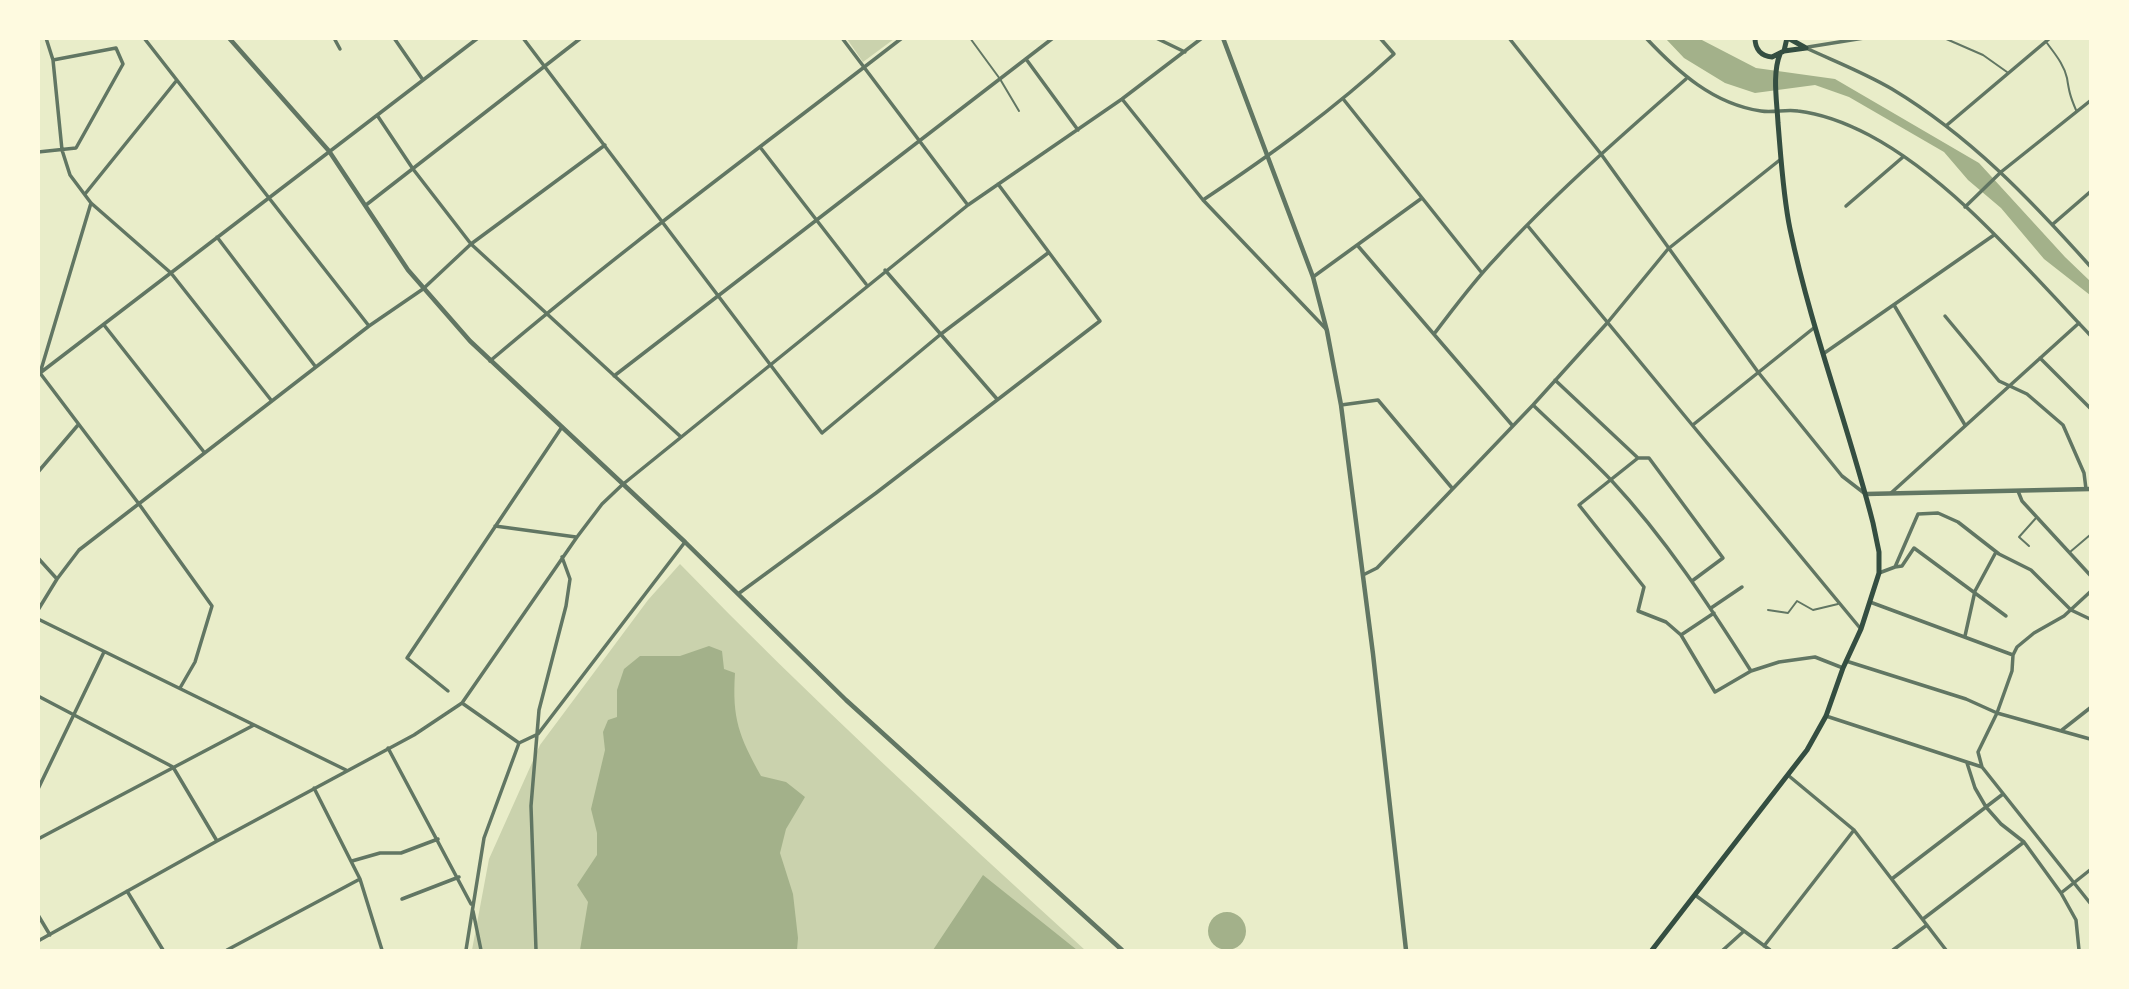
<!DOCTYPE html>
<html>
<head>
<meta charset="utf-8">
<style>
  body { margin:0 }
  #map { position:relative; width:2129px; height:989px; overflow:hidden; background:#e9edc9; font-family:"Open Sans",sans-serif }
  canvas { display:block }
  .frame { position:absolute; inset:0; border:40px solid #fefae0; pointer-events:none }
</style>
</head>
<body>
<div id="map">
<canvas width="2129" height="989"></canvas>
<div class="frame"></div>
</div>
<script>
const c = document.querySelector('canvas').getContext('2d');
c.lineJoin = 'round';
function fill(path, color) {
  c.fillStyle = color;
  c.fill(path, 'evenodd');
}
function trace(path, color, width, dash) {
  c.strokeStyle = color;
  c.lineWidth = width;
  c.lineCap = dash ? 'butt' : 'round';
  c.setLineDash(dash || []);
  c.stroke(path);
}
const green = new Path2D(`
  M847 39H894L863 62Z
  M680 564C810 698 947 824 1085 950H472L489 859 540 745 648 600Z`);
const water = new Path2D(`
  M1666 39H1700L1756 68 1835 79 1979 163 2065 257 2090 281V295L2044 259 2001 208 1968 180 1944 152 1849 97 1815 85 1755 93 1725 83 1684 58Z
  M709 646 722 651 724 669 735 673C732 719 739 736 761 776L786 782 805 797 786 829 780 853 793 894 798 938 797 950H580L588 902 577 885 597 855V833L591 809 605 750 603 732 608 720 617 717V690L624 669 640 656H680Z
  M983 875 1077 950H933Z
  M1208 931a19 19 0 1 1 38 0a19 19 0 1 1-38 0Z`);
const service = new Path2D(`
  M970 38 1000 79 1019 111
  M1944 38 1983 55 2007 72
  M2047 43C2054 53 2064 64 2067 78 2069 91 2070 96 2076 110
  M2029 546 2019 537 2036 518
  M2070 552 2090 535
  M1768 610 1788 613 1797 601 1813 610 1838 604`);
const minor = new Path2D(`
  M46 38 53 60 62 150 70 175 91 203 171 273 271 400
  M144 38 369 326
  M334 38 340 49
  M394 38 423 80
  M523 38 822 433 941 334 1048 253
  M842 38 967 204
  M1156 38 1185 52
  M1509 38 1601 154 1758 372 1842 476 1864 493
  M1646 38C1678 72 1713 104 1761 111 1773 113 1786 109 1798 111 1823 114 1846 123 1869 135 1952 179 2025 267 2090 335
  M1808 47 1864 38
  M1806 48C1834 61 1865 73 1892 89 1970 136 2030 199 2090 266
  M1026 59 1078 130
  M1122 99 1203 200 1327 330
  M1344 100 1482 273
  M377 115 413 169 471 244 681 437
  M1947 125 2050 38
  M760 147 866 284
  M38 152 76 148 123 64 116 48 53 60
  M85 194 177 80
  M1203 200C1272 154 1333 110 1394 54L1380 38
  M91 203 40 373 139 504 212 606 195 662 180 688
  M366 205 581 38
  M1846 206 1903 157
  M1965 207 2001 172 2090 101
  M2053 224 2090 192
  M1527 225 1860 628
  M217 237 315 366
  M1358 246 1512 425
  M885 270 997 399
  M1313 277 1422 198
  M1894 305 1965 425
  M1945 316 1999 381 2027 394 2063 425 2084 473 2086 489
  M104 325 204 452
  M1434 334C1454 308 1473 282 1495 259 1554 194 1620 137 1686 79
  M1823 354 1994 235
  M2040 358 2090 408
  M490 361C623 248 764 145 902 38
  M40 373 478 38
  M614 376 1053 38
  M1555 380 1638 458H1649L1723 558 1692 581
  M1341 405 1378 400 1452 488
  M1533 405C1559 430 1586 454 1611 480 1665 538 1709 605 1751 671L1779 662 1815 657 1843 668
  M1694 424 1815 327
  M1638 458 1579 505 1644 587 1638 611 1666 622 1681 635 1715 692 1751 671
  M38 472 78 425
  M2018 491 2022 501 2090 575
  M1891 493 2079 323
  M495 526 576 537
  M38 558 57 579
  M1895 567 1902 566 1914 548 2006 616
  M1879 573 1895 567 1918 514 1938 513 1958 522 1999 554 2031 570 2071 610 2090 619
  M1363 575 1377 568 1533 405 1608 322 1668 249 1781 159
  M738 594 876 493 1100 321 998 184
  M1870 602 2013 655
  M1711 608 1742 587
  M38 610 57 579 79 550 369 326 423 289 471 244 605 145
  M38 619 346 770
  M1681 635 1714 613
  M1965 636 1975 591 1996 552
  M1846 661 1966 699 1997 713 2090 739
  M448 691 407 658 562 427
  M38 696 173 767 217 841
  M462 703 519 743
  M1826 716 1982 767 2090 903
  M2062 730 2090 708
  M388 748 471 904
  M1967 763 1975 788 1986 807 2001 824 2024 842 2061 893 2076 920 2079 950
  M1982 767 1978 752 1997 713 2012 671 2013 655 2017 647 2034 633 2064 616 2090 592
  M1789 776 1854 830 1946 950
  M314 788 360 879 382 950
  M38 789 104 652
  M38 839 254 725
  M352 861 380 853H401L438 839
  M1893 878 2003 794
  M127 891 163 950
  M2061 893 2090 870
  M1695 895 1770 950
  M402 899 459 877
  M473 911 481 950
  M38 915 50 935
  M1923 919 2024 842
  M38 941 217 841 414 735 462 703 577 537 602 504 622 485 968 205 1122 99 1202 38
  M1764 946 1854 830
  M227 950 360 879
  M466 950 484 838 519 743 538 734 685 542
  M536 950 531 806 539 710 566 606 570 579 562 557
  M1723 950 1744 931
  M1893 950 1927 925`);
const tertiary = new Path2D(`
  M229 38 329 151 408 270 470 341 685 542 846 700 1122 950
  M1223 38 1313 277 1327 331 1341 405 1373 654 1406 950
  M1866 494 2090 489`);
const secondary = new Path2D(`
  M1755 38C1755 49 1761 56 1772 57L1784 51 1787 38
  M1788 38 1806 48
  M1784 51 1806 48
  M1652 950 1807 750 1826 716 1843 668 1861 629 1879 573V552L1873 523C1848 425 1811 329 1790 229 1783 195 1781 158 1778 123 1777 102 1772 74 1780 54`);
fill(green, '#cad2ad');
fill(water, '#a3b18a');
trace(service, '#617663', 2);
trace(minor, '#617663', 3.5);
trace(tertiary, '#617663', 4.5);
trace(secondary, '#344e41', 5);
</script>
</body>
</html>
